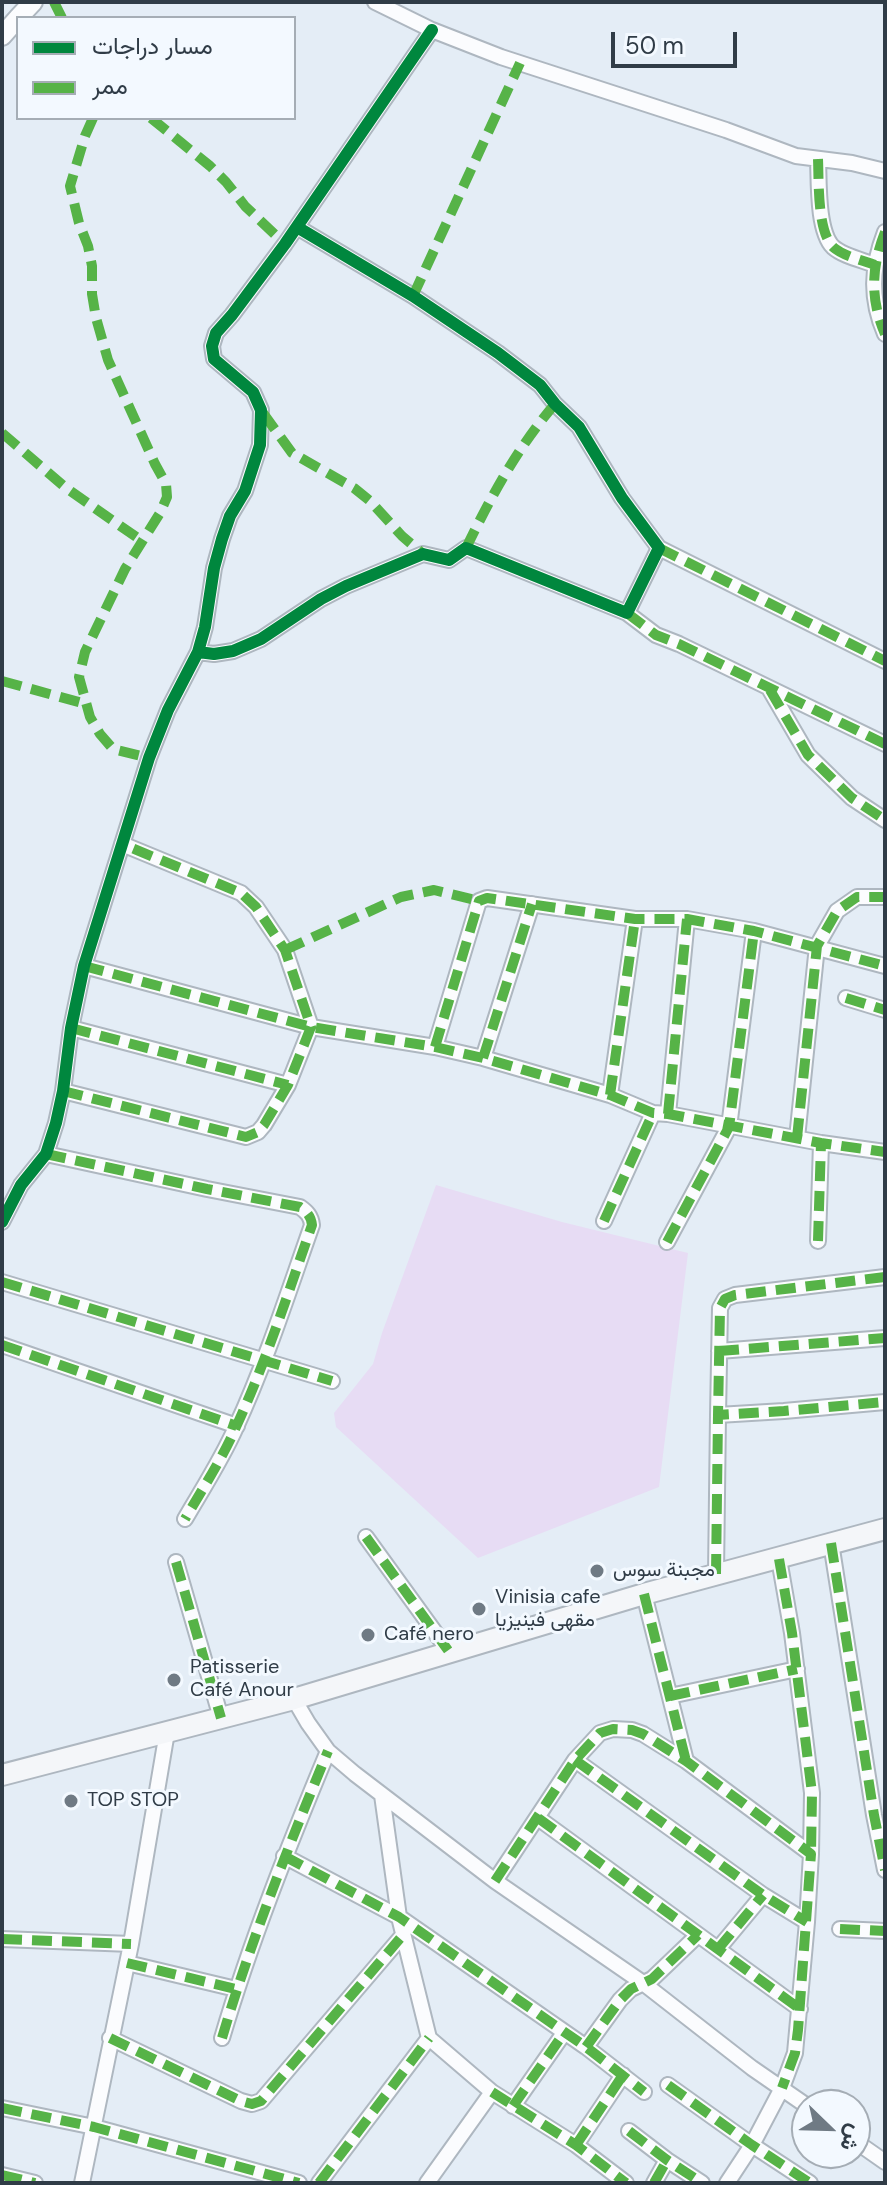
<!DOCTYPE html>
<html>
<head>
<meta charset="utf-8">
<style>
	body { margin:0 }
	#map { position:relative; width:887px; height:2185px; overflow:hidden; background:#e4edf6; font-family:"DM Sans",Vazirmatn,sans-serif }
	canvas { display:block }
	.frame { position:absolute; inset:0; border:4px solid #303c47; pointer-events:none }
	.legend { position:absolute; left:16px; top:16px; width:280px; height:104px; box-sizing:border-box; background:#f3f9ff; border:2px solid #a5adb5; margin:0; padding:10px 14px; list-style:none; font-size:24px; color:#303c47 }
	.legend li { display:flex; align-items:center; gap:16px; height:40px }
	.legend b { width:40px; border:2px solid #a5adb5 }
	.north { position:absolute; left:791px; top:2089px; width:80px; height:80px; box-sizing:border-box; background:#f3f9ff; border:2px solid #a5adb5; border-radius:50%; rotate:113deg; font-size:22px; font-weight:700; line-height:32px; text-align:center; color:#303c47 }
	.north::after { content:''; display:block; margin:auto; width:28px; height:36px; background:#6f7a84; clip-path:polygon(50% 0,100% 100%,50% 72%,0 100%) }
	.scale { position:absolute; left:611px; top:32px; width:126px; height:36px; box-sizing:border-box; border:4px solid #303c47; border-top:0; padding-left:10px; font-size:24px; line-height:28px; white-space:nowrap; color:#303c47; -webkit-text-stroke:6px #f3f9ff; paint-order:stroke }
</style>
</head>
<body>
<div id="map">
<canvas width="887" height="2185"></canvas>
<div class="frame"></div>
<ul class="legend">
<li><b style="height:10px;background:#00873e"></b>مسار دراجات</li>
<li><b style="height:10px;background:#56b347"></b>ممر</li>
</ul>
<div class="north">ش</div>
<div class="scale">50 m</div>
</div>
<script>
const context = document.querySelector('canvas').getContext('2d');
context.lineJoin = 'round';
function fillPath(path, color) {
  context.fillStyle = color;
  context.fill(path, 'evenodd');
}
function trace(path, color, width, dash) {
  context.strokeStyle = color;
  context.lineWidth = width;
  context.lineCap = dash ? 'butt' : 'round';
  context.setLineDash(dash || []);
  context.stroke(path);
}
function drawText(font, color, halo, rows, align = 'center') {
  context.font = font + ' "DM Sans",Vazirmatn,sans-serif';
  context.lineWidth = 6;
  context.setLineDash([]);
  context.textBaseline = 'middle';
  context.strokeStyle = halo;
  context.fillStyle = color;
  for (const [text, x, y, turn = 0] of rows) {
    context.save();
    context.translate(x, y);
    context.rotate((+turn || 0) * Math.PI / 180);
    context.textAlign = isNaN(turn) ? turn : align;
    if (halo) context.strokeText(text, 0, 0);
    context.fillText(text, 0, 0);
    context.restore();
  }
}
const green = new Path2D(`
	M436 1185 562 1222 688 1253 659 1487 478 1558 336 1427 334 1413 373 1364 382 1333Z`);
const minor = new Path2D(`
	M375 2 432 30 501 57 726 130 796 156 852 163 885 171
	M818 159C819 181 817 231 833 247 843 256 862 260 875 265
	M885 232C871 268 870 299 885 334
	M659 548 885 661
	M627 613 656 635 679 644 885 744
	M198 652 214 654 233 651 261 639 321 599 346 586 423 554 449 560 466 548 627 613 659 548 622 498 579 427 555 404 540 385 498 353 413 296 297 227
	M770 690 808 755 852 798 885 820
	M84 966 311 1027 435 1047 483 1058 610 1095 653 1113 668 1114 821 1143 885 1152
	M846 998 885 1010
	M71 1028 288 1085
	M435 1047 479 901 487 898 635 919H687L754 931 885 966
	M483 1058 532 904
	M63 1091 246 1137 258 1132 264 1125 288 1085 311 1027 285 950 256 907 241 893 122 844
	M610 1095 635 919
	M668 1114 687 919
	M797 1138 817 946 837 911 857 897H885
	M46 1154 207 1189 300 1207C307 1212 311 1216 312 1225 288 1293 266 1362 236 1427 222 1459 203 1488 185 1519
	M604 1221 653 1113
	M2 1222 21 1185 46 1154 56 1123 63 1091 71 1028 84 966 149 758 168 710 198 652 205 627 214 568 222 539 230 516 245 491 260 445 261 410 253 392 214 359 212 346 216 333 232 315 285 244 432 30
	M818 1241 821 1143
	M667 1242 729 1127 754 931
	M885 1277 735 1295 725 1299 720 1308 718 1415 784 1411 885 1402
	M2 1282 332 1381
	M2 1345 237 1426
	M719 1351 885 1338
	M366 1537 450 1653
	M831 1543 874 1815 885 1870
	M779 1559 792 1633 812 1793 811 1854
	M176 1562 221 1718
	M716 1574 718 1415
	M644 1594 686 1761
	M670 1696 797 1669
	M294 1699 308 1723 328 1751 355 1774 495 1881 643 1983 752 2068 807 2106
	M575 1760 763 1895 807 1922
	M382 1795 399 1917 429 2038 492 2092 427 2183
	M538 1818 800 2009
	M284 1856 399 1917 586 2047 644 2092
	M495 1881 575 1760 600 1733 613 1729 632 1730 643 1734 686 1761 811 1854 807 1922 795 2053 782 2088 752 2145 727 2183
	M840 1929 885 1931
	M2 1939 131 1944
	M718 1949 763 1895
	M127 1963 236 1989
	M110 2038 241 2101 252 2104 261 2101 403 1935
	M222 2038C251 1940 289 1845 328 1751
	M586 2047 620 2000 631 1989 652 1979 698 1935
	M668 2085 752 2145 810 2183
	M492 2092 576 2145 626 2183
	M513 2106 564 2033
	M2 2108 94 2127 299 2183
	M629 2131 667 2160 702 2183
	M855 2141 885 2162
	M576 2145 623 2075
	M2 2175 35 2183
	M82 2183 131 1944 167 1732
	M319 2183 429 2038
	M654 2183 667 2160`);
const tertiary = new Path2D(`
	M18 18 33 2
	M2 36 18 18`);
const secondary = new Path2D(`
	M2 1775 294 1699 644 1594 885 1529`);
const quiet = new Path2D(`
	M54 2 62 18
	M93 118 85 136 70 186 79 223 88 246 92 266V294L96 318 108 360 155 464 166 484 167 497 160 513 125 569 85 652 79 677 90 717 100 734 113 749 149 758
	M151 118 210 166 226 182 245 206 285 244
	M818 159C819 181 817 231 833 247 843 256 862 260 875 265
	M885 232C871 268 870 299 885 334
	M413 296 520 63
	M263 413 292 453 354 488 370 501 402 536 423 554
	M2 433 66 488 142 541
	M466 548C491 497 517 448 555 404
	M659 548 885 661
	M627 613 656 635 679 644 885 744
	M2 681 86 704
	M770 690 808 755 852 798 885 820
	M285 950 401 897 434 890 479 901
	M84 966 311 1027 435 1047 483 1058 610 1095 653 1113 668 1114 821 1143 885 1152
	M846 998 885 1010
	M71 1028 288 1085
	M435 1047 479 901 487 898 635 919H687L754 931 885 966
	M483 1058 532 904
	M63 1091 246 1137 258 1132 264 1125 288 1085 311 1027 285 950 256 907 241 893 122 844
	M610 1095 635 919
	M668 1114 687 919
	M797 1138 817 946 837 911 857 897H885
	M46 1154 207 1189 300 1207C307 1212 311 1216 312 1225 288 1293 266 1362 236 1427 222 1459 203 1488 185 1519
	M604 1221 653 1113
	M818 1241 821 1143
	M667 1242 729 1127 754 931
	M885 1277 735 1295 725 1299 720 1308 718 1415 784 1411 885 1402
	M2 1282 332 1381
	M2 1345 237 1426
	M719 1351 885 1338
	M366 1537 450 1653
	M831 1543 874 1815 885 1870
	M779 1559 792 1633 812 1793 811 1854
	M176 1562 221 1718
	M716 1574 718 1415
	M644 1594 686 1761
	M670 1696 797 1669
	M575 1760 763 1895 807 1922
	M538 1818 800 2009
	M284 1856 399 1917 586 2047 644 2092
	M495 1881 575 1760 600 1733 613 1729 632 1730 643 1734 686 1761 811 1854 798 2030 795 2053 782 2088
	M840 1929 885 1931
	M2 1939 131 1944
	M718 1949 763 1895
	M127 1963 236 1989
	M110 2038 241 2101 252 2104 261 2101 403 1935
	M222 2038C251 1940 289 1845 328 1751
	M586 2047 620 2000 631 1989 652 1979 698 1935
	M668 2085 752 2145 810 2183
	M492 2092 576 2145 626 2183
	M513 2106 564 2033
	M2 2108 94 2127 299 2183
	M629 2131 667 2160 702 2183
	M576 2145 623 2075
	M2 2175 35 2183
	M319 2183 429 2038
	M654 2183 667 2160`);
const cycleway = new Path2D(`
	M198 652 214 654 233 651 261 639 321 599 346 586 423 554 449 560 466 548 627 613 659 548 622 498 579 427 555 404 540 385 498 353 413 296 297 227
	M2 1222 21 1185 46 1154 56 1123 63 1091 71 1028 84 966 149 758 168 710 198 652 205 627 214 568 222 539 230 516 245 491 260 445 261 410 253 392 214 359 212 346 216 333 232 315 285 244 432 30`);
const markers = [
	[597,1571,8,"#6f7a84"],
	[479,1609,8,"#6f7a84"],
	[368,1635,8,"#6f7a84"],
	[174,1680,8,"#6f7a84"],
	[71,1801,8,"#6f7a84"]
];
const poiNames = [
	["مجبنة سوس",613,1571],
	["Vinisia cafe",495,1598],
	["مقهى فينيزيا",495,1621],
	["Café nero",384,1635],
	["Patisserie",190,1668],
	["Café Anour",190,1691],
	["TOP STOP",87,1801]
];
fillPath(green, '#e7dcf4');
trace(minor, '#aeb7c0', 18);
trace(tertiary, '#aeb7c0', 22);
trace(secondary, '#aeb7c0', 24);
trace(minor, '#fbfcfe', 14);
trace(tertiary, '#fbfcfe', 18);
trace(secondary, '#f4f6f9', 20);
trace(quiet, '#56b347', 10, [20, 10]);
trace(cycleway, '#00873e', 12);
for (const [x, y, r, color] of markers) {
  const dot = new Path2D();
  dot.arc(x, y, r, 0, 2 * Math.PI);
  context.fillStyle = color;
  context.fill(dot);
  trace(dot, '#f3f9ff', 3);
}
drawText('20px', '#303c47', '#f3f9ff', poiNames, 'left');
</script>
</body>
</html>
